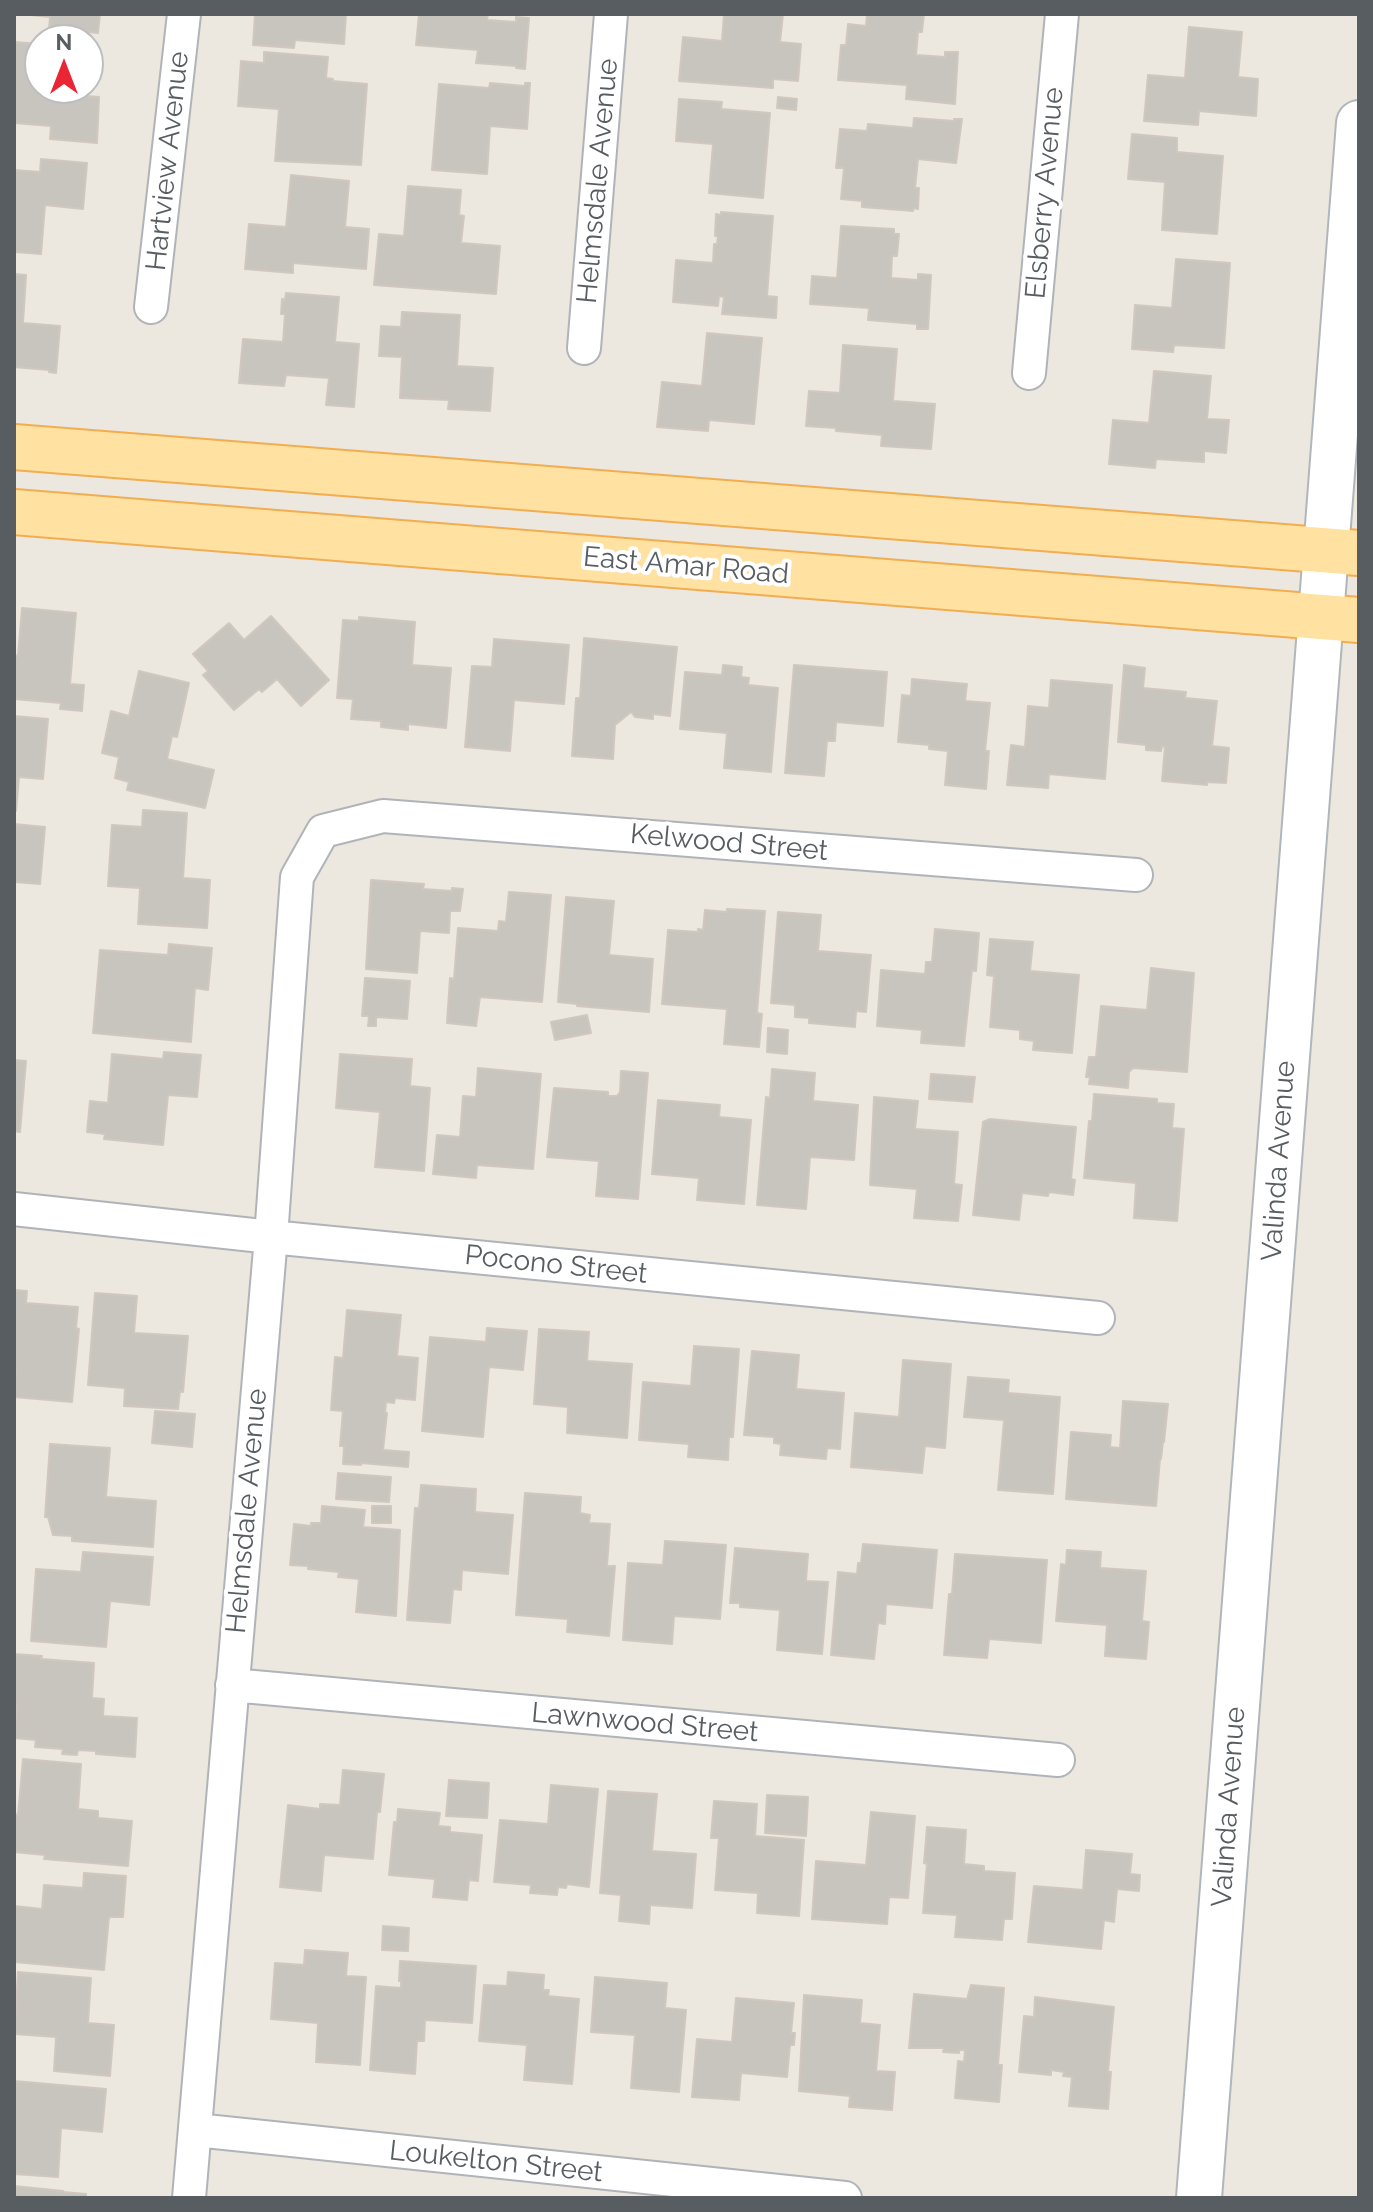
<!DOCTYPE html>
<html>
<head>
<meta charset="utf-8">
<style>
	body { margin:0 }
	#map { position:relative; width:1373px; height:2212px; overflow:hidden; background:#ece7df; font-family:Raleway,sans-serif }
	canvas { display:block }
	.frame { position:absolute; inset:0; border:16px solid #585d61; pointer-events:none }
	.north { position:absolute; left:24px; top:24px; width:80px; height:80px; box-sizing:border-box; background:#fff; border:2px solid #bcbec0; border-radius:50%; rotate:0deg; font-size:22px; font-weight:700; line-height:32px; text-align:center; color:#585d61 }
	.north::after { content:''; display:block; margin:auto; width:28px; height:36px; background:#eb2634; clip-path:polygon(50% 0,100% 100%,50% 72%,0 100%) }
</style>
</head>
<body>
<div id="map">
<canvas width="1373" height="2212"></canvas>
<div class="frame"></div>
<div class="north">N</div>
</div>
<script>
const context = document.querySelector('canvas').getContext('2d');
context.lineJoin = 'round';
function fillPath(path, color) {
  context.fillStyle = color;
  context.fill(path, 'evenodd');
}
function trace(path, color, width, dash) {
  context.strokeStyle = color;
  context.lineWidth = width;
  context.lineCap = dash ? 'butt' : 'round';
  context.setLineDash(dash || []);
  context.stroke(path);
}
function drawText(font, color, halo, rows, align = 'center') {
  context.font = font + ' Raleway,sans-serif';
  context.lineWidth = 8;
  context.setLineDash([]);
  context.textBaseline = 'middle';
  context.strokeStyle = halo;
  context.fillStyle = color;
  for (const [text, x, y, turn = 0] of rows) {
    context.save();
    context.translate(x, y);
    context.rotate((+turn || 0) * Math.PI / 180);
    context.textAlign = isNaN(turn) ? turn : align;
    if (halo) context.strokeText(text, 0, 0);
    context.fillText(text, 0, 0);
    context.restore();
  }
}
const building = new Path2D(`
	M21 14H100L98 33 49 29 50 17Z
	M255 14H346L344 44 295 40 294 48 253 45Z
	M419 14H488L487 20 516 22V17L529 18 525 69 516 68V66L476 63 478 50 416 45Z
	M724 14H783L780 42 801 44 798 81 773 79V88L679 81 683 37 722 41Z
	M867 14H924L922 32H918L916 55 945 57V52H958L955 104 906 99 907 85 838 80 841 45H846L848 24 866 26Z
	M1189 27 1242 32 1238 77 1258 79 1256 116 1199 111 1198 125 1144 121 1148 75 1185 78Z
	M14 42 40 44V88H61V94L99 97 97 143 50 139 51 126 14 123Z
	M264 52 328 57 326 78 333 79 332 81 367 84 361 165 275 161 279 109 238 106 241 61 264 63Z
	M490 83 525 86V83H530L527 129 490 126 487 174 432 170 439 84 489 88Z
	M778 97 797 99 796 110 777 108Z
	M679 99 722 102 721 109 770 113 763 198 709 193 713 144 676 141Z
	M914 118 954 121V119H962L956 163 918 159 915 188H919L918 209 914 208 913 211 862 207V201L841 199 844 168H836L840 129 867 131 868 124 913 128Z
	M1132 134 1177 138V152L1223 156 1217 234 1162 230 1165 182 1128 179Z
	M41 159 87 163 83 209 45 205 41 254 14 252V170L40 172Z
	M291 175 349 181 345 227 369 229 366 269 293 263V273L245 269 249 224 286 227Z
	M408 186 461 190 459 215 464 216 461 243 500 246 496 294 374 285 379 234 404 236Z
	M721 212 773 216 767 296 777 297 776 318 722 314 724 297 719 296 718 306 673 302 676 260 713 263 714 244H717L718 236H715L716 214 721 215Z
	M841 226 894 229V234H899L897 256H892L891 278 918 280V274L931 275 928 329H917V324L868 320 869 308 810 304 812 276 837 278Z
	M1176 259 1230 263 1224 348 1174 345 1173 352 1132 349 1135 305 1172 308Z
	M14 274 26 275 23 323 60 326 56 373 49 372V370L14 367Z
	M286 293 339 297 335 342 359 344 354 407 326 405 329 378 286 375 284 386 239 383 243 339 283 342 285 314H281L282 299 285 300Z
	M402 312 460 315 457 366 493 368 490 411 448 409 449 400 400 398 402 357 379 356 381 326 401 327Z
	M707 333 762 338 754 424 709 420 708 431 657 427 662 382 702 386Z
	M843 345 897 349 893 401 935 404 931 449 881 446 882 435 836 431V428L806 426 809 391 840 393Z
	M1154 371 1211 376 1207 419 1229 420 1226 453 1204 451V462L1156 459 1155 468 1109 464 1113 420 1149 423Z
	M22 608 76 613 70 684 84 685 82 711 60 709 61 703 14 699V655L18 656Z
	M271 616 329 680 301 706 277 679 262 692 259 689 234 710 203 675 208 671 193 654 229 623 244 640Z
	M359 617 415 622 412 665 451 668 446 728 408 724V730L381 727V721L351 719 353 699 337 698 343 620 359 621Z
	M584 638 677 647 670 716 653 714V719L635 717 631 712 615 725 613 759 572 756 576 698H580Z
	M494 639 569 645 564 704 514 700 510 751 465 747 472 666 492 667Z
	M723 665 742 667 741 677 749 678 748 685 778 688 771 772 724 768 727 733 680 729 685 672 722 675Z
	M794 665 887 672 883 726 836 722 835 741H827L824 776 785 773Z
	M1124 665 1145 668 1143 688 1186 692 1185 698 1217 701 1212 746 1229 748 1226 783 1207 782V785L1162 781 1165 747 1162 746 1161 751 1146 750V745L1118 742Z
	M139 671 189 683 177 737 172 736 167 759 214 770 205 808 127 790 129 782 115 778 119 757 102 753 111 711 129 716Z
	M912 679 967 684 965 701 990 703 985 751H989L986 789 945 785 948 751 929 749V745L898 742 902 695 911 696Z
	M1051 680 1112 685 1105 779 1049 774 1048 788 1007 785 1011 745 1025 747 1028 706 1049 708Z
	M14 716 48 719 43 779 19 777 16 811H14Z
	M143 810 187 813 183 878 210 880 207 928 138 924 140 888 108 886 112 825 142 827Z
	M14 824 45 827 40 884 14 882Z
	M371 880 424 884 423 889 452 891V888L463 889 460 911H450L449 933 420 931 417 973 366 969Z
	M509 892 551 895 542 1002 480 997 476 1026 447 1023 450 978 454 979 458 928 498 931 499 921 506 922Z
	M566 897 614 901 609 955 653 959 649 1012 577 1006V1004L558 1002Z
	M727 909 765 911 757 1013 762 1014 759 1047 724 1044 727 1009 662 1004 668 930 698 932V929L703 930 705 910 727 912Z
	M778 912 821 915 818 951 871 955 866 1012 856 1011 855 1027 809 1023V1018L795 1017V1005L771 1003Z
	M935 929 979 933 976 971 972 970 964 1046 921 1043 922 1030 877 1026 881 970 925 974 926 962H932Z
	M990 939 1033 942 1030 971 1079 975 1072 1053 1033 1050 1034 1041 1020 1039V1030L990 1027 994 976 987 975Z
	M169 944 212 948 208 990 195 988 191 1042 93 1033 100 950 168 955Z
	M1151 968 1194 973 1187 1072 1133 1068 1129 1072 1128 1088 1089 1084 1090 1077H1086L1089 1057H1096L1101 1006 1147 1010Z
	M365 978 410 981 407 1019 376 1017V1026H368L369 1016H362Z
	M587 1015 591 1033 555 1040 551 1022Z
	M768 1028 788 1030 787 1054 767 1052Z
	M164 1052 201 1055 197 1097 168 1095 163 1145 104 1139 105 1134 87 1132 90 1101 108 1103 112 1054 163 1059Z
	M340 1054 412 1059 410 1086 430 1088 424 1171 375 1167 380 1112 336 1108Z
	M14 1060 26 1061 20 1132 14 1131Z
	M478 1068 541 1074 533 1169 477 1165 476 1178 433 1174 437 1135 460 1137 463 1096 476 1097Z
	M772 1069 815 1073 813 1101 858 1105 854 1160 810 1157 806 1209 757 1205 766 1097 770 1098Z
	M621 1071 648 1073 638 1199 596 1196 599 1161 547 1157 554 1088 608 1092V1096H617L620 1092Z
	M931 1074 975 1077 972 1102 929 1099Z
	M1094 1094 1157 1099V1103L1174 1104 1172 1128 1184 1129 1177 1221 1134 1218 1136 1183 1084 1178 1089 1121H1092Z
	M874 1097 918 1101 915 1129 958 1132 954 1184 962 1185 958 1221 914 1218 917 1189 870 1185Z
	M658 1100 720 1105 719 1117 751 1120 744 1204 697 1200 699 1178 652 1174Z
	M990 1119 1076 1127 1071 1179 1075 1180 1073 1195 1049 1192 1048 1196 1022 1193 1019 1220 973 1215 983 1122Z
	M14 1290 27 1291 26 1303 78 1307 76 1328 79 1329 72 1402 14 1397 16 1371H14Z
	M95 1293 137 1296 134 1333 188 1336 183 1392 180 1391 178 1409 124 1406 125 1388 88 1385Z
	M347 1310 401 1315 397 1356 418 1358 415 1400 395 1398 394 1403 386 1402 385 1413H387L383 1450 409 1452 408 1467 361 1463V1465L343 1464 344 1446H340L343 1411 331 1410 335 1357 343 1358Z
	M487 1328 527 1331 523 1370 489 1367 483 1437 422 1431 430 1337 486 1342Z
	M539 1329 589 1332 587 1361 632 1364 627 1438 567 1433 568 1407 534 1404Z
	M694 1346 739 1349 733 1437H729L728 1460 688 1457 689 1444 639 1440 643 1382 691 1386Z
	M752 1351 799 1355 796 1389 844 1393 840 1449 827 1448 826 1459 780 1455 781 1444 774 1443V1437L744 1435Z
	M903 1360 951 1364 945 1448 925 1446 922 1473 851 1467 855 1413 899 1417Z
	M968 1377 1009 1380 1008 1393 1060 1397 1053 1494 998 1490 1004 1420 964 1417Z
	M1123 1401 1168 1404 1164 1442H1163L1161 1459H1160L1156 1506 1066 1499 1071 1432 1111 1435 1110 1447 1120 1448Z
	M155 1411 195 1414 192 1447 152 1443Z
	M50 1444 110 1448 106 1497 156 1501 153 1547 72 1541V1536L53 1535 48 1517H45Z
	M338 1473 391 1477 389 1502 336 1499Z
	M421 1485 476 1489 475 1512 513 1515 508 1574 462 1570 461 1590 453 1589 450 1623 407 1620 415 1508H419Z
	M525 1493 581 1497 580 1513 590 1515 589 1523 610 1524 607 1566H615L609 1636 567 1632 568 1619 516 1615Z
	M322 1506 365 1510 363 1527 400 1530 396 1616 356 1612 359 1579 338 1577 339 1572 308 1569V1566L290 1565 294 1524 311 1526V1523H321Z
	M372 1506H391V1523H372Z
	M665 1541 726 1545 720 1619 674 1616 672 1644 623 1640 628 1563 663 1565Z
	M863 1544 937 1550 932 1608 886 1604 885 1624 878 1623 874 1659 831 1655 838 1572 857 1574 858 1563H861Z
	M735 1548 808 1554 806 1581 828 1582 822 1654 777 1650 780 1610 740 1607V1603H730Z
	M1067 1550 1101 1552 1100 1568 1146 1571 1142 1621 1149 1622 1146 1659 1105 1656 1107 1625 1056 1621 1061 1564 1066 1565Z
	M83 1552 153 1557 149 1605 110 1601 106 1647 31 1641 36 1569 81 1572Z
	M955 1554 1047 1560 1041 1643 989 1639 987 1658 944 1655 949 1594H952Z
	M14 1654 42 1656 41 1659 94 1663 92 1698 104 1699 103 1716 137 1718 135 1757 96 1754V1751L78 1750 77 1755 62 1754 63 1749 35 1747 36 1740 14 1738 17 1705 14 1704Z
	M23 1759 81 1764 78 1809 98 1811V1818L132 1821 128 1866 44 1859 45 1855 14 1852V1814L18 1815Z
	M343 1770 384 1774 380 1812H377L373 1859 324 1855 321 1891 280 1887 288 1805 320 1809V1804L340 1805Z
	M449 1780 489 1783 487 1818 446 1816Z
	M551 1785 598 1789 589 1887 567 1884 566 1888 558 1887 557 1895 530 1893 531 1885 494 1882 500 1820 548 1824Z
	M608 1791 657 1794 652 1851 696 1854 692 1908 650 1905 649 1924 619 1921 621 1895 600 1893Z
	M767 1795 808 1797 806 1836 765 1833Z
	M714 1801 757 1804 755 1836 804 1840 799 1916 757 1913 758 1893 715 1890 719 1838H711Z
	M398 1809 440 1813 438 1826 450 1827V1832L482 1835 478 1881 469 1880 467 1900 433 1897 435 1879 389 1875 394 1822H397Z
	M871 1812 915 1816 908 1898 889 1897 887 1924 812 1919 816 1861 866 1865Z
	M927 1827 966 1830 964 1864 984 1866V1871L1015 1873 1012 1919H1004L1002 1940 955 1937 957 1915 923 1913 927 1864 924 1863Z
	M1086 1850 1132 1854 1130 1874 1140 1875 1139 1891 1117 1889 1114 1922 1104 1920 1101 1949 1028 1942 1034 1886 1083 1890Z
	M84 1873 126 1876 123 1917H109L104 1970 14 1962V1906L42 1909 44 1885 83 1888Z
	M383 1926 409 1928 408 1951 382 1950Z
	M305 1950 348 1953 346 1976 366 1977 360 2065 316 2062 318 2023 271 2019 275 1963 304 1965Z
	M400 1961 476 1966 472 2023 425 2020 424 2041H417L415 2074 370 2070 376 1986 401 1988V1981H399Z
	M18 1972 91 1978 88 2023 114 2025 110 2076 54 2071 56 2037 14 2034Z
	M508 1972 544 1975 543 1990H549L548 1996 579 1999 572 2084 524 2080 527 2045 479 2041 484 1985 507 1986Z
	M595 1977 667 1983 665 2008 686 2010 679 2092 631 2088 635 2035 591 2032Z
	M971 1985 1004 1988 998 2065H1002L999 2102 955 2098 958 2061 964 2062 965 2050H959V2053L943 2052 944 2048H909L914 1994 967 1999Z
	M804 1995 862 2000 860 2023 880 2025 876 2071 895 2072 892 2110 849 2107 850 2096 799 2091Z
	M1035 1997 1114 2007 1108 2072H1111L1108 2109 1069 2106 1072 2077 1063 2076 1064 2072 1051 2070V2075L1019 2072 1024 2016 1034 2017Z
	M736 1998 794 2003 791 2033H795L794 2045H790L787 2077 741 2073 739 2100 692 2097 697 2039 732 2042Z
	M14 2081 106 2089 102 2132 61 2128 58 2177 14 2174Z
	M14 2186 63 2191V2192L86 2194V2198H14Z`);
const street = new Path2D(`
	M151 307 184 14
	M584 348 611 14
	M1029 373 1062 14
	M14 1209 271 1237 1098 1318
	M232 1685 1058 1760
	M196 2130 845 2198
	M189 2198 271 1237 297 877 323 831 383 816 1136 875`);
const secondary = new Path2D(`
	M1199 2198 1359 123`);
const primary = new Path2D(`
	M14 447 1359 553
	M14 512 1359 620`);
const streetNames = [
	["Hartview Avenue",168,161,-84],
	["Helmsdale Avenue",598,181,-85],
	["Elsberry Avenue",1045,193,-85],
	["East Amar Road",686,566,5],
	["Kelwood Street",729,843,5],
	["Valinda Avenue",1279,1161,-86],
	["Pocono Street",556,1265,6],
	["Helmsdale Avenue",247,1511,-85],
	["Lawnwood Street",645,1723,5],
	["Valinda Avenue",1229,1807,-86],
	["Loukelton Street",496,2162,6]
];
fillPath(building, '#c8c4be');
trace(building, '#d0c8be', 2);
trace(street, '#b0b4b8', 36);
trace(secondary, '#b1b6bb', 48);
trace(primary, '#f3ad51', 48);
trace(street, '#fff', 32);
trace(secondary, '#fff', 44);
trace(primary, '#ffe2a1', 44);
drawText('28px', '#585d61', '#fff', streetNames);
</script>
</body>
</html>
